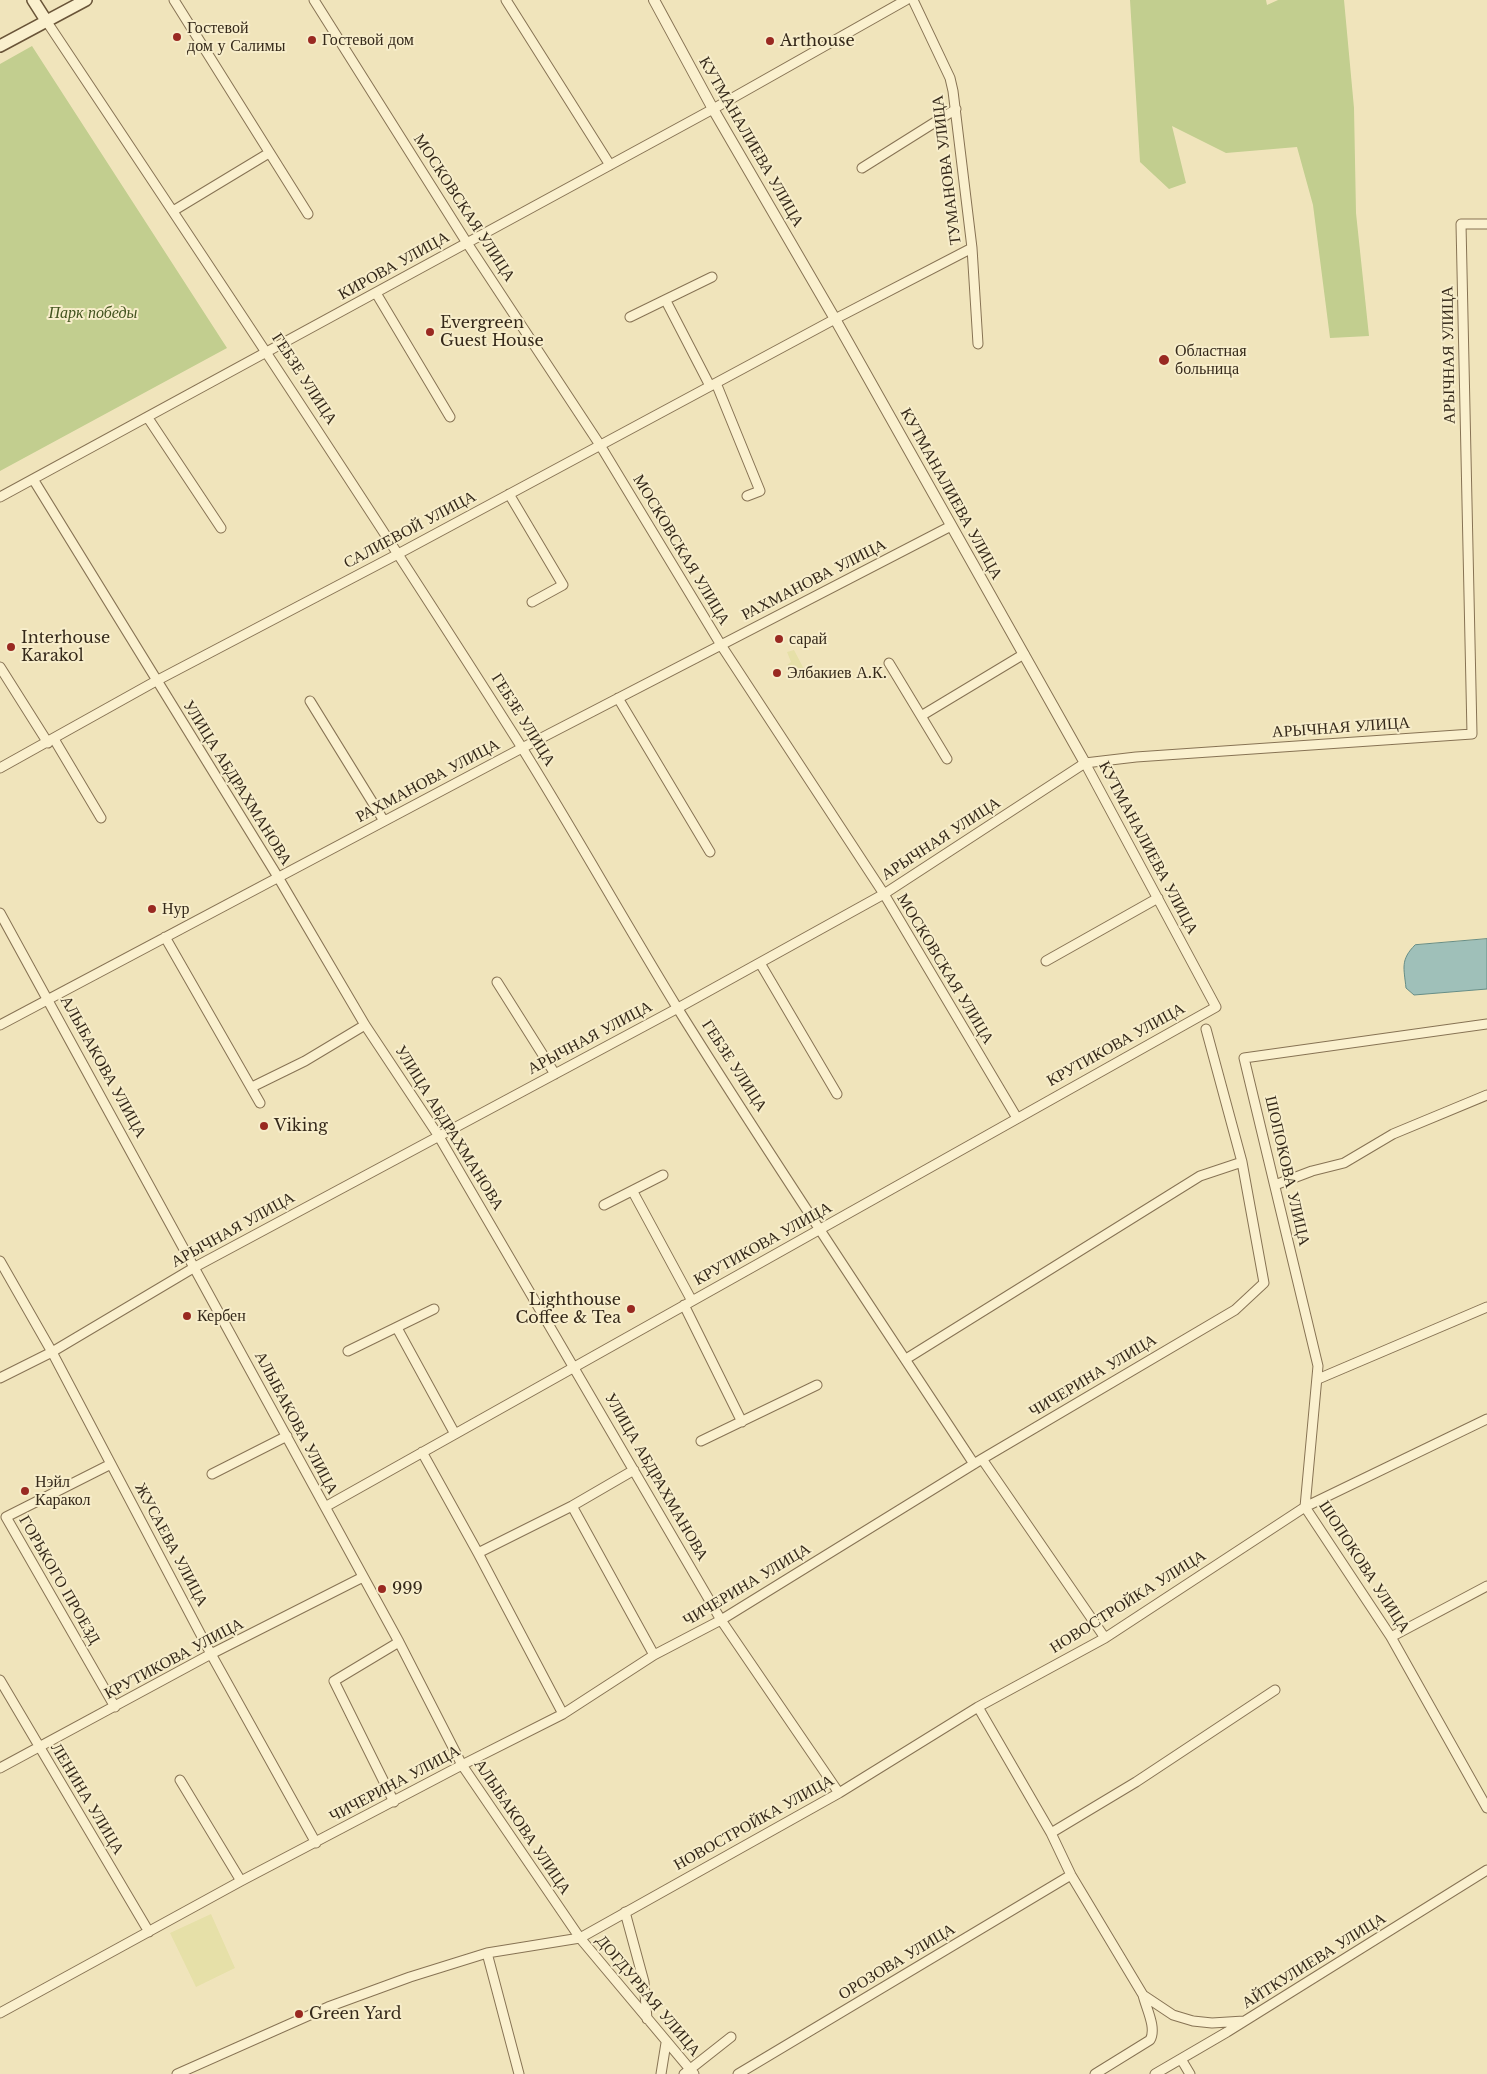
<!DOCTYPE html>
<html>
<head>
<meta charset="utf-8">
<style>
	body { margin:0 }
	canvas { display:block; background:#f0e4bb }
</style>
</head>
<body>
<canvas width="1487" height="2074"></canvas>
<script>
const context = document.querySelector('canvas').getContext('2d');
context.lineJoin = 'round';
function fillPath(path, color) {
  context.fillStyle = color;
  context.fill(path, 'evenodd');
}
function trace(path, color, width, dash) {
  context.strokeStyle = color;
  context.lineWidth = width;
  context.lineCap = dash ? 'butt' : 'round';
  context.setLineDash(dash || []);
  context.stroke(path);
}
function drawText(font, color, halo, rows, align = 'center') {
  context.font = font + ' "Libre Baskerville",serif';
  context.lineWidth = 4;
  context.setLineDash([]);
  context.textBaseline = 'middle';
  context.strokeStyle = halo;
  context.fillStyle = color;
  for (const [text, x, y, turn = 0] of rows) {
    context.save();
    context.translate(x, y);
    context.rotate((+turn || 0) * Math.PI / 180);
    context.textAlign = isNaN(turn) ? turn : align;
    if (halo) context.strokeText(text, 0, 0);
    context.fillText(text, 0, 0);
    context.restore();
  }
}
const farmland = new Path2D(`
	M794 650 804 669 792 675 787 665 791 662 787 652Z
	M211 1914 235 1968 196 1987 170 1933Z`);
const green = new Path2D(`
	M1130 0H1266L1267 5 1278 0H1344L1354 108 1356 213 1369 336 1330 338 1313 205 1297 147 1226 153 1172 126 1186 183 1169 189 1140 162Z
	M32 46 227 348 0 471V64Z`);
const water = new Path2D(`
	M1487 939V989L1414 995 1406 988C1404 968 1400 960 1415 945Z`);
const minor = new Path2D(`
	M174 0 308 214
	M314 0 467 243 600 445 721 645 884 894 1017 1118
	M506 0 610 165
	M913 0 950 78 953 91 972 248 978 344
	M47 22C206 261 365 500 519 743 574 831 624 921 678 1009 774 1163 875 1313 974 1464
	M862 168 956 109
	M173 211 269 153
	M376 293 450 417
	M666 301 710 386
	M630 317 712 277
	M716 383 760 491 747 496
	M148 418 221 528
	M33 479 278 877 365 1025 438 1135 721 1620 839 1793
	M509 494 563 585 532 602
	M0 497 713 109 906 0
	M889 663 947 759
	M0 667 48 743
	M618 698 710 852
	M310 701 384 821
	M921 716 1024 654
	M54 739 101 818
	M0 768 156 681 398 554 835 319 972 248
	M0 913 399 1642 462 1765 580 1938 694 2074
	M165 937 260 1103
	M1046 961 1158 898
	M760 963 837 1094
	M497 982 555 1074
	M1487 1024 1244 1058 1318 1366 1305 1507 1391 1637 1487 1808
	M0 1025 522 748 951 526
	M252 1087 305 1061 365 1025
	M1275 1185 1312 1171 1344 1163 1393 1134 1487 1095
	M633 1192 692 1301
	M604 1205 663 1175
	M0 1261 52 1352 211 1654 316 1843
	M684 1305 742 1422
	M397 1328 455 1434
	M348 1351 434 1309
	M906 1359 1200 1176 1242 1162
	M0 1378 52 1352 195 1267 678 1008 884 894 1085 763 1136 757 1472 734 1461 224H1487
	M1318 1379 1487 1307
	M701 1441 817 1385
	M422 1452 478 1553 563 1714
	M982 1459 1105 1638
	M111 1464 6 1517 115 1707
	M212 1474 287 1436
	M572 1506 654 1655
	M325 1507 1216 1007 1085 763
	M478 1553 572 1506 634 1470
	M1391 1637 1487 1586
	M0 1680 149 1932
	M978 1707 1051 1833 1071 1875 1143 1995 1173 2015 1193 2021 1212 2023 1244 2021
	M0 1768 211 1654 363 1577
	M180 1780 241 1881
	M394 1802 334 1681 399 1642
	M1051 1833 1136 1782 1275 1690
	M625 1912 644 1982 647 2019
	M487 1953 519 2074
	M0 2013 241 1881 462 1765 563 1714 654 1655 721 1620 982 1459 1235 1310 1264 1283 1242 1162 1206 1029
	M1181 2059 1190 2074
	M177 2074 328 2007 410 1977 487 1953 580 1938 839 1793 978 1707 1105 1638 1305 1507 1487 1419
	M661 2074 666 2043
	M684 2074 731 2037
	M738 2074 1071 1875
	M1095 2074 1150 2040C1157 2028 1146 2008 1143 1995
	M1155 2074 1227 2032 1487 1870`);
const tertiary = new Path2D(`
	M654 0 713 109 835 319 1085 763`);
const secondary = new Path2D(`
	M33 0 47 22
	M0 46 86 0`);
const markers = [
	[177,37,5,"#992921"],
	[312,40,5,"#992921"],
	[770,41,5,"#992921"],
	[430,332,5,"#992921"],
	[1164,360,6,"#992921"],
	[779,639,5,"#992921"],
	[11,647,5,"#992921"],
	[777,673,5,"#992921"],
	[152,909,5,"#992921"],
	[264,1126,5,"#992921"],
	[631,1309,5,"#992921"],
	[187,1316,5,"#992921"],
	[25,1491,5,"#992921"],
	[382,1589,5,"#992921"],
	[299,2014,5,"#992921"]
];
const poiNames = [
	["Гостевой",187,28],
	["дом у Салимы",187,46],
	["Гостевой дом",322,40],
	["Arthouse",780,41],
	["Evergreen",440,323],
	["Guest House",440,341],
	["Областная",1175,351],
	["больница",1175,369],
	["Interhouse",21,638],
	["Karakol",21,656],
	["сарай",789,639],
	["Элбакиев А.К.",787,673],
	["Нур",162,909],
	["Viking",274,1126],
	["Lighthouse",621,1300,"right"],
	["Coffee & Tea",621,1318,"right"],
	["Кербен",197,1316],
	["Нэйл",35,1482],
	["Каракол",35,1500],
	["999",392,1589],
	["Green Yard",309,2014]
];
const streetNames = [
	["КУТМАНАЛИЕВА УЛИЦА",751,142,60],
	["ТУМАНОВА УЛИЦА",947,170,-97],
	["МОСКОВСКАЯ УЛИЦА",464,208,57],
	["КИРОВА УЛИЦА",394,266,-29],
	["АРЫЧНАЯ УЛИЦА",1449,355,-91],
	["ГЕБЗЕ УЛИЦА",304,379,57],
	["КУТМАНАЛИЕВА УЛИЦА",951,494,61],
	["САЛИЕВОЙ УЛИЦА",410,530,-28],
	["МОСКОВСКАЯ УЛИЦА",681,550,59],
	["РАХМАНОВА УЛИЦА",814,580,-27],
	["ГЕБЗЕ УЛИЦА",523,720,58],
	["АРЫЧНАЯ УЛИЦА",1341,728,-4],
	["РАХМАНОВА УЛИЦА",428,781,-28],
	["УЛИЦА АБДРАХМАНОВА",237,783,58],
	["АРЫЧНАЯ УЛИЦА",941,839,-33],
	["КУТМАНАЛИЕВА УЛИЦА",1148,848,62],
	["МОСКОВСКАЯ УЛИЦА",945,969,59],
	["АРЫЧНАЯ УЛИЦА",590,1038,-28],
	["КРУТИКОВА УЛИЦА",1116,1045,-29],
	["ГЕБЗЕ УЛИЦА",734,1066,57],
	["АЛЫБАКОВА УЛИЦА",103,1067,61],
	["УЛИЦА АБДРАХМАНОВА",449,1128,58],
	["ШОПОКОВА УЛИЦА",1287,1171,77],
	["АРЫЧНАЯ УЛИЦА",233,1230,-29],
	["КРУТИКОВА УЛИЦА",763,1244,-29],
	["ЧИЧЕРИНА УЛИЦА",1093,1376,-31],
	["АЛЫБАКОВА УЛИЦА",296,1423,62],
	["УЛИЦА АБДРАХМАНОВА",656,1477,60],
	["ЖУСАЕВА УЛИЦА",171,1545,62],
	["ШОПОКОВА УЛИЦА",1364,1567,57],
	["ГОРЬКОГО ПРОЕЗД",59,1580,60],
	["ЧИЧЕРИНА УЛИЦА",747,1585,-31],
	["НОВОСТРОЙКА УЛИЦА",1128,1602,-32],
	["КРУТИКОВА УЛИЦА",174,1659,-28],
	["ЧИЧЕРИНА УЛИЦА",395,1784,-28],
	["ЛЕНИНА УЛИЦА",87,1799,59],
	["НОВОСТРОЙКА УЛИЦА",754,1823,-29],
	["АЛЫБАКОВА УЛИЦА",522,1827,56],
	["АЙТКУЛИЕВА УЛИЦА",1314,1961,-32],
	["ОРОЗОВА УЛИЦА",897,1962,-31],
	["ДОГДУРБАЯ УЛИЦА",648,1996,50]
];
const parkNames = [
	["Парк победы",93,313]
];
fillPath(farmland, '#e6e0a8');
fillPath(green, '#c2ce8f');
fillPath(water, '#9fc0b9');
trace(water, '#678e87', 1);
trace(minor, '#877354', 11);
trace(tertiary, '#877354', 12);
trace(secondary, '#695438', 14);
trace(minor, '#faf0ce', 9);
trace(tertiary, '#faf0ce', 10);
trace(secondary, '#faf0ce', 11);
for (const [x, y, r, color] of markers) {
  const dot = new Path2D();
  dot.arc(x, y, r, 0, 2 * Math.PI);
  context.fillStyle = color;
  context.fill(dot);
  trace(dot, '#f7edca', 2);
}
drawText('16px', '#35291a', '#f7edca', poiNames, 'left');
drawText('16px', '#35291a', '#f7edca', streetNames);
drawText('italic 16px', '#42531f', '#f7edca', parkNames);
</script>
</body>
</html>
